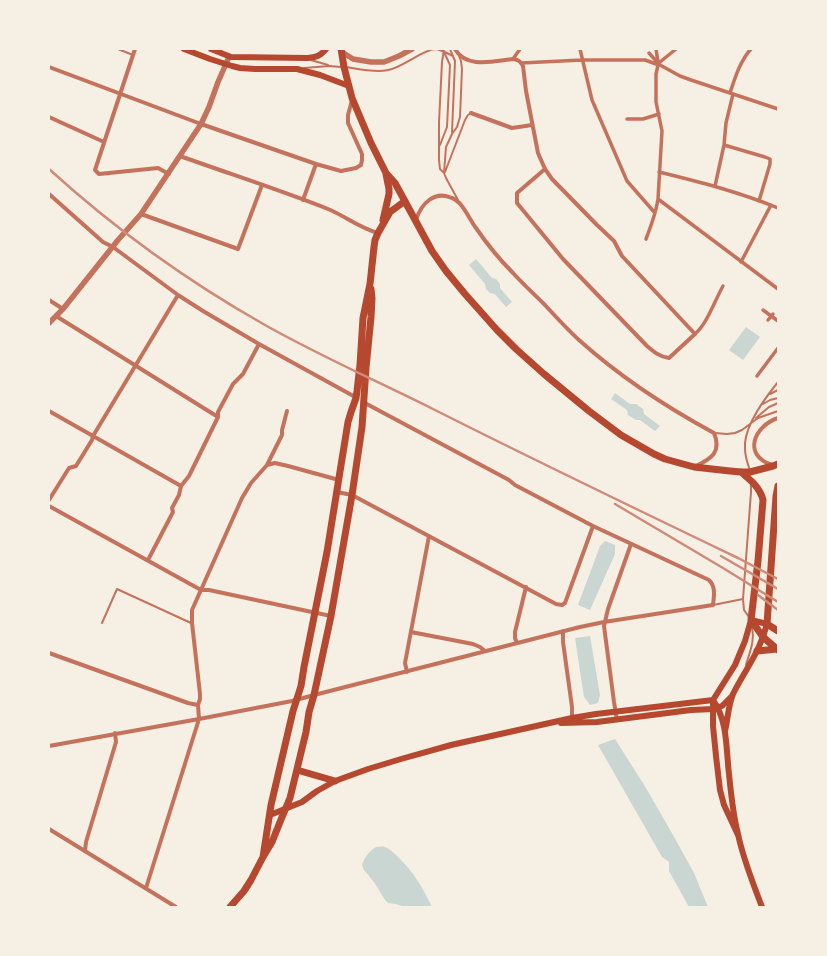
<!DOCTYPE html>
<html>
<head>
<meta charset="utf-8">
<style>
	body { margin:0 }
	#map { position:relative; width:827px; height:956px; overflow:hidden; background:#f6efe4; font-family:Manrope,sans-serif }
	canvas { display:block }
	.frame { position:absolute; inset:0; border:50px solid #f6efe4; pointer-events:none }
</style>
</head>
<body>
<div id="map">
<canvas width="827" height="956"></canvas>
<div class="frame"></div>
</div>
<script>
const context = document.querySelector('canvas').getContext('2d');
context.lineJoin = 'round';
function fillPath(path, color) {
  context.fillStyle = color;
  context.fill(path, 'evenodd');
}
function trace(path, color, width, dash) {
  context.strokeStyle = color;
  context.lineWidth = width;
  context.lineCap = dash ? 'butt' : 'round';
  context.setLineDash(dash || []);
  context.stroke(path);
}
const water = new Path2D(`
	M476 259 492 278 496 279 500 284V288L512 302 506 307 495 294 490 293 486 289 485 284 469 265Z
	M746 327 760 337 743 360 729 350Z
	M615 393 630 404H636L643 409 644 414 660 426 655 431 640 420H636L628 415 627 410 611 399Z
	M605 541 615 545V554L590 610 578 605 600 546Z
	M590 636 600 695 598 703 590 705 584 697 575 638Z
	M615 739 646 788 673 835 694 873 708 907H689L669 871V862L662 857 598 745Z
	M376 847C379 847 382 846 385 847 390 849 394 853 398 857 413 871 423 888 432 907H405L396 904 388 903 385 900 374 882 364 870 362 865C365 857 368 852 376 847Z`);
const service = new Path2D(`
	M118 49 133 55
	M444 49 442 62 439 122V160L440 169 444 173 446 178 458 200
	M450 49 455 61 452 132
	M311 60 328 65
	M346 67C359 69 375 73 388 70 404 67 423 49 436 49 442 50 448 54 453 56
	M304 68 329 66 341 67
	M440 145 447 127 450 65 444 52
	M445 172 465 120 468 115 471 113
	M444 173 446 147 452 134 457 127 460 117 462 69 461 61 459 56
	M770 394 778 390
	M763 404 770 400 778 398
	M756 418 769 407 778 403
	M715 433 727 434 735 433 742 430 758 418 778 411
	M750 471C748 464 745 457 745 449 743 428 765 398 778 382
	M713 605 743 599
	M749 617 744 610 743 599 751 492V483
	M102 623 117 589 191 623
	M746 665C750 651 755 641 752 627`);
const pedestrian = new Path2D(`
	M580 49 592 100 627 181 655 213
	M656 49 658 62
	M649 53 657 62
	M513 59 520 49
	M660 62 676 49
	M521 63 582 60H645L656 64
	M660 65 680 76 691 80 778 109
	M730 93C735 78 740 61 751 49
	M627 119H643L659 114
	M724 145 765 157 770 159V164L759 201
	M659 172C700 182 739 192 778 208
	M715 186 724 145 726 123 733 94
	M658 199 778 289
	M646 239C651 226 656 213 658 199L662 131 656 102V74L658 65
	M741 262 771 205
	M763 310 778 321
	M768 320 773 314
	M695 334C708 322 714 302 723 286
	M757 376 778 348`);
const minor = new Path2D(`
	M135 49 95 170 99 174 158 168 169 174
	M455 49C466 69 494 61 513 59 519 60 520 61 523 66L526 91 538 153 545 169 552 179 597 225 614 241 622 256 695 334 669 358C660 357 654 352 647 346L563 259 517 203V193L545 169
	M49 67 201 124 316 164 341 171 356 168 361 165 362 160V154L348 123V115L352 100
	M471 113 512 128 532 125
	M49 117 104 142
	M180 156C230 174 280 190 328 209 345 216 360 228 378 233
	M49 194 103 242 113 247 178 295 203 311 259 344 357 398
	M303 200 316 164
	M141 214 238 249 262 185
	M416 220C421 204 434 190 452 198 463 202 469 219 476 228 487 244 499 259 513 273 523 284 534 294 545 305 556 317 567 329 579 340 619 376 666 407 714 433 722 452 711 459 696 466
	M49 300 63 309
	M56 316 218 417
	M49 411 181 486
	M267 465 282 435V430L287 411
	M772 465C742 455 754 426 778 418
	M337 492 352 495 556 604 562 605 565 603 593 526
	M49 500 69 468 76 466 92 440 93 436 178 295
	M49 506 201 590H209L312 612 331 616
	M148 560 173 512 172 508 179 495 181 486 189 476 218 417V412L233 384 243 374 259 344
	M563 631V642L572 707V720
	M411 632 473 644 480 647 485 651
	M517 643 515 638V632L526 587
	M49 653 188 703 198 705
	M407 672 405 663 429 536
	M617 720 614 702 604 626 608 609 631 544
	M49 746 199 719 292 701 318 694 580 627 604 622 713 605C714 596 716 587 709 580L593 526 515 485 509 480 363 402
	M49 829 176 907
	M85 851 86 842 116 742 115 733
	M146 888 199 719 198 705 200 699V694L192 623V610L242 498 251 483 267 465 275 463 288 466 339 480`);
const tertiary = new Path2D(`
	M342 52 353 59 371 62H384L399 56 412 49
	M49 323 63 309 118 240 141 214 201 124 209 107 218 82 229 57`);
const secondary = new Path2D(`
	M184 49 210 59 232 66 240 68 255 69H297L320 75 349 86
	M211 49 231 57 308 58C317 57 320 56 326 49
	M713 700C728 721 726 750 729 774 731 794 733 815 738 834 743 859 753 883 762 907
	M561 723 597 722 691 710 713 709 722 706 731 697
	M725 731C728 719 728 706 733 694 745 670 760 652 767 624L751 620 745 641 735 665 713 700V726L716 756 720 790 724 805 738 835
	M270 815 302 802 317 791 335 781 368 769 401 759 451 745 572 718 596 714 713 700`);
const primary = new Path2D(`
	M341 49 344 67 352 98 371 143 386 173 395 183 432 251 446 271 465 294 497 330 516 349 544 374 589 411 621 435 654 454 665 459 694 467 730 471 741 472H750L773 466 778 464
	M383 220 389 194V189L386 174
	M741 472C750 480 760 487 763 500L758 561 751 620 763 637 778 650
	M778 486 776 496 767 624 778 631
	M757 651 777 649
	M297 770 335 781
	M263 857 271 805 293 711 301 686 304 667 327 552 348 422 351 412 356 398 357 391 360 365 363 318 370 284 374 247 375 240 378 233 390 212 405 201
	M230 907 244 891 251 880 263 857 272 842 280 822 290 798 306 732 309 712 314 695 331 616 352 495 362 427 366 368 371 317 372 298 371 289`);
const rail = new Path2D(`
	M49 169C115 229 187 281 265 325 320 356 377 381 433 409 534 460 636 509 738 558L778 579
	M615 504 723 568 778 602
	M721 556 778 589
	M758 595 778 610`);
fillPath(water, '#c9d6d2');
trace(service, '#c5725c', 2);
trace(pedestrian, '#c5725c', 3.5);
trace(minor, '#c5725c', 4);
trace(tertiary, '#c5725c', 5.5);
trace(secondary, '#b5482f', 6);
trace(primary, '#b5482f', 7);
trace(rail, '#cf8b77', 2.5);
</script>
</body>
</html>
